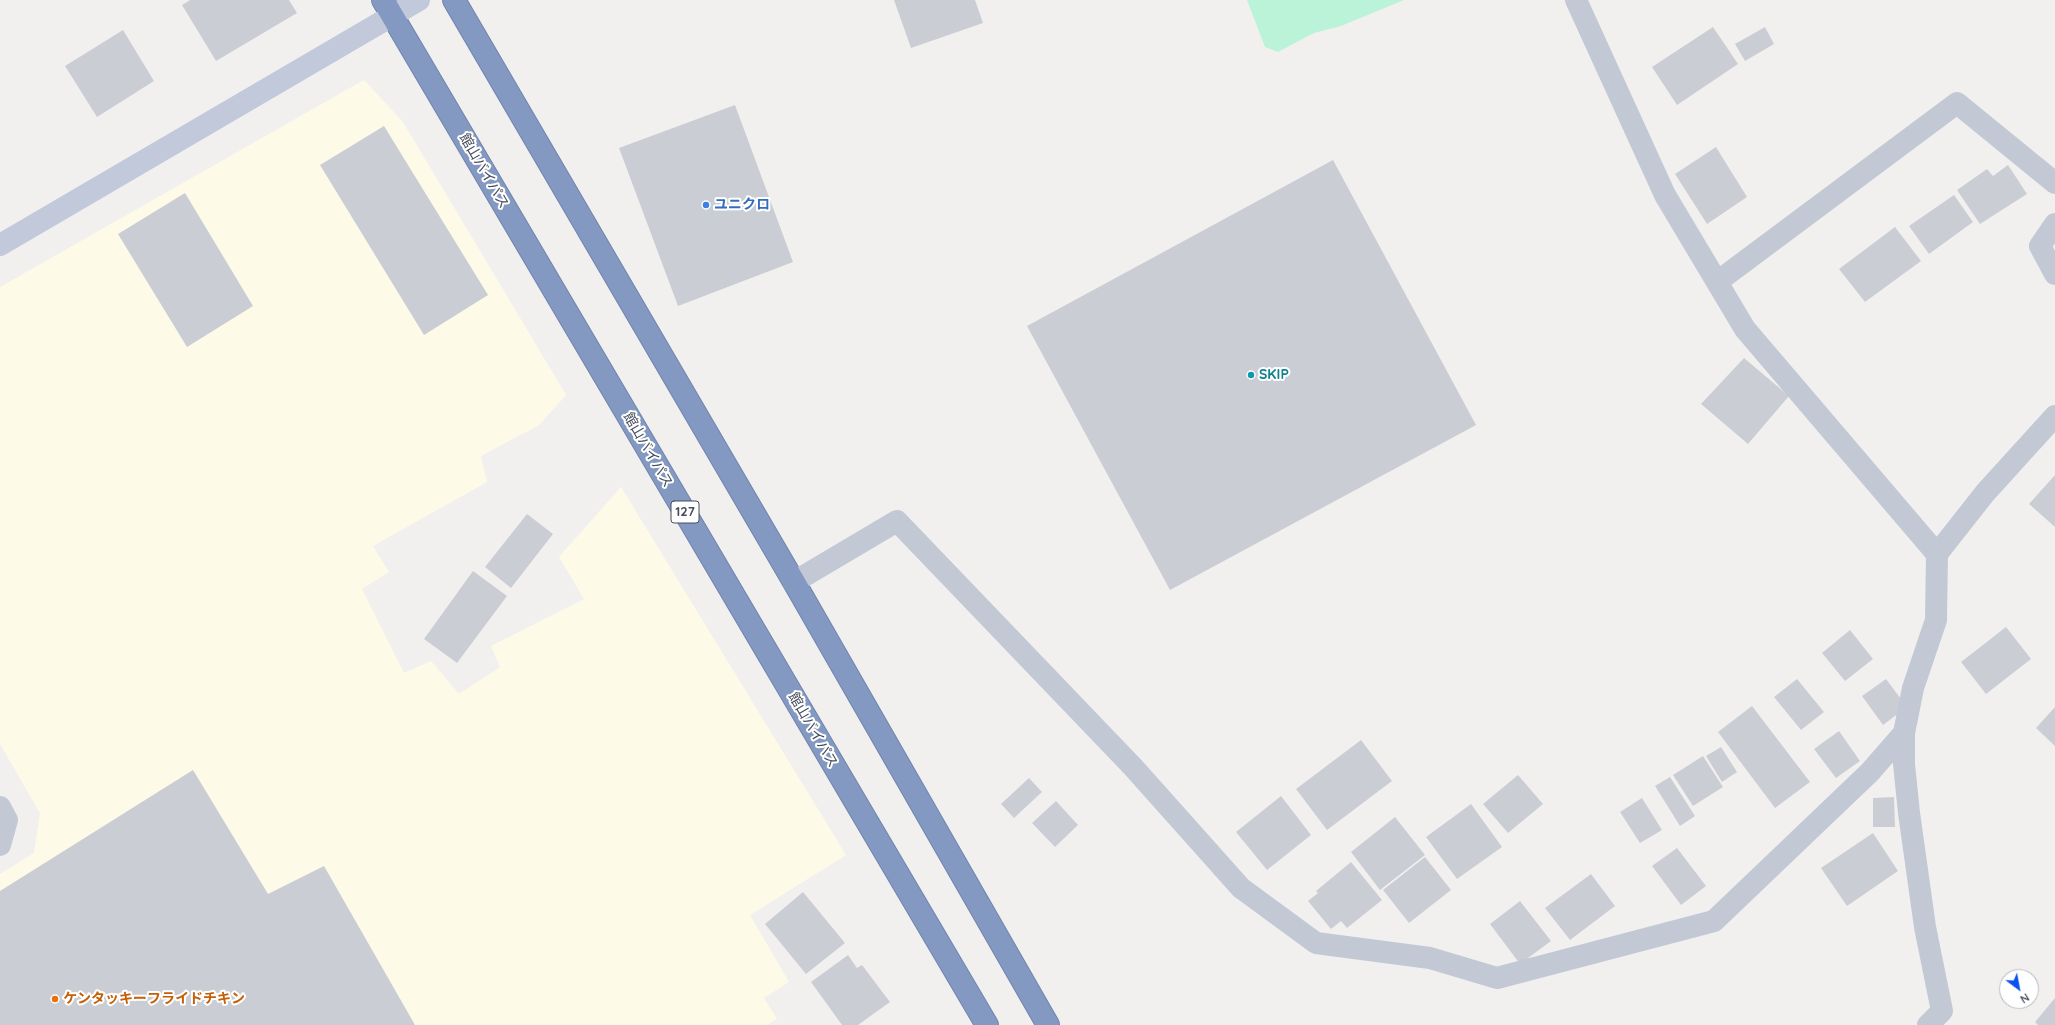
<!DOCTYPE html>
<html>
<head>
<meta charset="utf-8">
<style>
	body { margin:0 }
	#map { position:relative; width:2055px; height:1025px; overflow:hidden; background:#f2f0ef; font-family:Quicksand,sans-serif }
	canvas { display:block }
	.north { position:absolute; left:1999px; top:969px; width:40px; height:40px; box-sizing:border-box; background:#fff; border:1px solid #b5b9bf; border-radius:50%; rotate:148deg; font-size:11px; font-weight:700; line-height:16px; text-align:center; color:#464f5e }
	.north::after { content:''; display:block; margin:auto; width:14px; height:18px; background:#0b50f0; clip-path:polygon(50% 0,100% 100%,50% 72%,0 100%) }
</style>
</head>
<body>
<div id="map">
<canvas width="2055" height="1025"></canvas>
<div class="north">N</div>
</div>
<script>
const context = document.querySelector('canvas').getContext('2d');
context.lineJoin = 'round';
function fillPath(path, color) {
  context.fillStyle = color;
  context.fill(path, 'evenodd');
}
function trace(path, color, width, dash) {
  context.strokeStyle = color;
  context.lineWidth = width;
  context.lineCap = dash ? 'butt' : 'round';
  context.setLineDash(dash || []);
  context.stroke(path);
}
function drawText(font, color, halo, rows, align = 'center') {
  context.font = font + ' Quicksand,"Noto Sans JP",sans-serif';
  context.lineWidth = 4;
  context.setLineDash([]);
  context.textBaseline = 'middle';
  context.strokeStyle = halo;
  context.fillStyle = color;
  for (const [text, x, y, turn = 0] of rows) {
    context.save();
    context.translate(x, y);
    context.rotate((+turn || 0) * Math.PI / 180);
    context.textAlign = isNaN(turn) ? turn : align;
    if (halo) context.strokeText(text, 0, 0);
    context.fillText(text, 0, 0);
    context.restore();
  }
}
const commercial = new Path2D(`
	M364 80 403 122 566 395 539 425 481 456 487 482 373 546 389 572 362 589 404 673 431 661 459 694 500 667 491 646 584 599 559 557 621 487 846 855 750 915 789 982 764 998 777 1019 767 1025H0V874L34 853 40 813 0 744V287Z`);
const green = new Path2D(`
	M1247 0H1404L1341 26 1314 33 1278 52 1265 47Z`);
const building = new Path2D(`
	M190 0H289L297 13 216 61 182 5Z
	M894 0H975L983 23 911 48Z
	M1713 27 1738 64 1677 105 1652 67Z
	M1765 27 1774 44 1745 61 1735 44Z
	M123 30 154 81 97 117 65 66Z
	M735 105 793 262 678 306 619 148Z
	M384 126 488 295 424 335 320 165Z
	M1716 147 1747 197 1707 224 1675 174Z
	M1333 160 1476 425 1170 590 1027 326Z
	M2008 165 2027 194 1980 224 1957 190 1987 169 1993 176Z
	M185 193 253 306 187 347 118 234Z
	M1954 195 1973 222 1929 254 1909 226Z
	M1895 227 1921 261 1865 302 1839 269Z
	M1744 358 1789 396 1748 444 1701 404Z
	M2055 475V527L2029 504Z
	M527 514 553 534 511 588 485 567Z
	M473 571 507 596 457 663 424 639Z
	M2006 627 2031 659 1986 694 1961 662Z
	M1850 630 1873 659 1845 681 1822 653Z
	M1797 679 1824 712 1801 730 1774 697Z
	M1886 679 1907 707 1883 725 1862 696Z
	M1752 706 1810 782 1775 808 1718 732Z
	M2055 707V746L2036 728Z
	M1839 731 1860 761 1836 778 1814 749Z
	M1361 740 1392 781 1327 830 1296 789Z
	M1721 747 1737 772 1722 782 1706 756Z
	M1703 756 1723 787 1693 806 1673 775Z
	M193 770 268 894 324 866 415 1025H0V891Z
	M1518 775 1543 804 1508 833 1483 804Z
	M1670 777 1695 816 1680 826 1655 786Z
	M1029 778 1042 792 1014 818 1001 804Z
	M1281 796 1311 835 1267 870 1236 832Z
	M1894 797 1895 827H1873V798Z
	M1642 798 1662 830 1640 843 1620 812Z
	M1056 801 1078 825 1055 847 1032 823Z
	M1471 804 1502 847 1457 879 1426 837Z
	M1395 817 1425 855 1380 890 1351 852Z
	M1873 833 1898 871 1847 906 1821 868Z
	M1677 848 1706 886 1681 905 1652 866Z
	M1425 857 1451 890 1409 923 1383 890Z
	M1351 862 1382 900 1347 928 1341 921 1331 929 1308 901 1318 893 1316 891Z
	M1591 874 1615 906 1570 940 1545 908Z
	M803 892 845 943 806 974 765 924Z
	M1520 901 1551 941 1520 964 1490 924Z
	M848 955 857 968 862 965 890 1002 858 1025H842L811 982Z
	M2055 998V1025H2038L2035 1022Z`);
const street = new Path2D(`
	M1576 0 1665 195 1745 329 1937 554
	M2055 224 2040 246 2055 274
	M1717 282 1957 103 2055 183
	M794 582 897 521 1133 767 1241 888 1316 943 1430 958 1497 978 1714 921 1870 772 1904 733
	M0 807 7 820 0 845
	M1928 1025 1942 1011 1925 927 1909 813 1904 764V733L1913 688 1936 620 1937 554 1985 493 2055 416`);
const secondary = new Path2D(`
	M0 245 419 0`);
const highway = new Path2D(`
	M383 0 987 1025
	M454 0 794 582 1048 1025`);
const markers = [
	[706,205,4,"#3f7fe0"],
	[1251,375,4,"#0f9aa8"],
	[55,999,4,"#e8710a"]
];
const shields = [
	[685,512,28]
];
const shieldNames = [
	["127",685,512]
];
const streetNames = [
	["館山バイパス",484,171,60],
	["館山バイパス",648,450,60],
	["館山バイパス",813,730,60]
];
const shopNames = [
	["ユニクロ",714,205]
];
const cultureNames = [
	["SKIP",1259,375]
];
const foodNames = [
	["ケンタッキーフライドチキン",63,999]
];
fillPath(commercial, '#fdfae8');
fillPath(green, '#bbf3d8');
fillPath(building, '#cbcdd5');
trace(highway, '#6f84ae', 24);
trace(street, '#c2c9d5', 22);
trace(secondary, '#c1c9da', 22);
trace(highway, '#8499c2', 22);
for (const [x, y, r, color] of markers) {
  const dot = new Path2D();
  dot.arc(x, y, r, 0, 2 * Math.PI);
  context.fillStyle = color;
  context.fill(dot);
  trace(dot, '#fff', 1.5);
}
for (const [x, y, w] of shields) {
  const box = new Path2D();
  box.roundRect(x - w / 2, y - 11, w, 22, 3);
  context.fillStyle = '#fff';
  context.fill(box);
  trace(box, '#464f5e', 1);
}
drawText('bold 13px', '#464f5e', null, shieldNames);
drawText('14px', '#464f5e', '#fff', streetNames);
drawText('bold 14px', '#366cbe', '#fff', shopNames, 'left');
drawText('bold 14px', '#0d838f', '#fff', cultureNames, 'left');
drawText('bold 14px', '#c56008', '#fff', foodNames, 'left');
</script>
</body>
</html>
